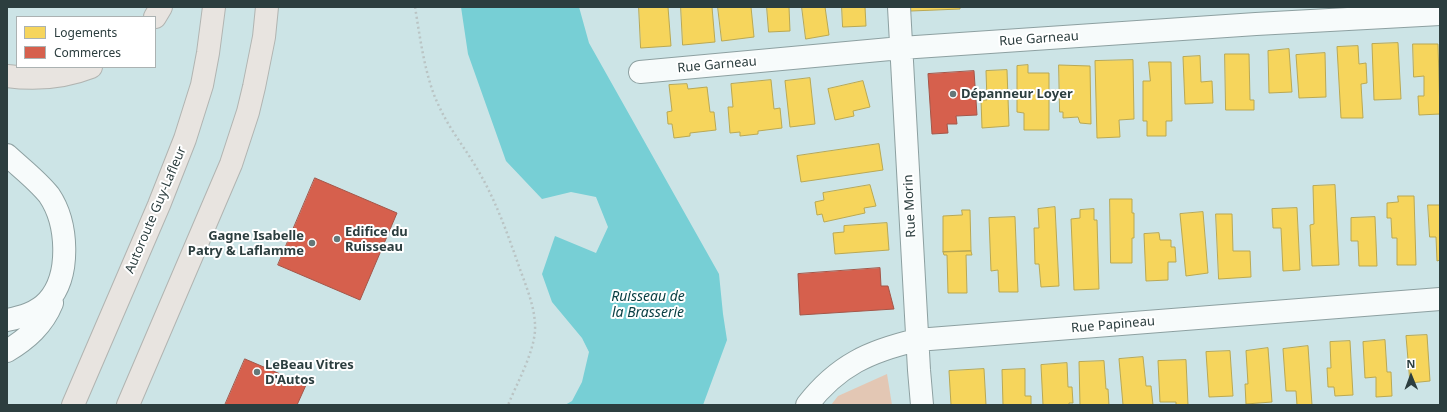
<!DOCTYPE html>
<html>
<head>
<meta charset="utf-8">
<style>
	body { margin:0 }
	#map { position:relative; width:1447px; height:412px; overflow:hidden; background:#cce4e6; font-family:"Noto Sans",sans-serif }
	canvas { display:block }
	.frame { position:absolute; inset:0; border:8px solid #2c3e3f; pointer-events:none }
	.legend { position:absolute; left:16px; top:16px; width:140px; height:52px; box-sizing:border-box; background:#fff; border:1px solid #abb2b2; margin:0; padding:5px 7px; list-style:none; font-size:12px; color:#2c3e3f }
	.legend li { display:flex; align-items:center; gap:8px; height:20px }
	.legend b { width:20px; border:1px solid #abb2b2 }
	.north { position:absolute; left:1391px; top:356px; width:40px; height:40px; -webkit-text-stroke:3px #fff; paint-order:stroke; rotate:359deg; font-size:11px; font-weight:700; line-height:16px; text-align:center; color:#2c3e3f }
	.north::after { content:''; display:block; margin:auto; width:14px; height:18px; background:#2c3e3f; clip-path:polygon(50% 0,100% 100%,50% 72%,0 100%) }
</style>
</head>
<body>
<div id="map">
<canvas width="1447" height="412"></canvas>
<div class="frame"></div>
<ul class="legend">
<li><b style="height:11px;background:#f6d55c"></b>Logements</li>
<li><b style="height:11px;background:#d6604d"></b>Commerces</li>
</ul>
<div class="north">N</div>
</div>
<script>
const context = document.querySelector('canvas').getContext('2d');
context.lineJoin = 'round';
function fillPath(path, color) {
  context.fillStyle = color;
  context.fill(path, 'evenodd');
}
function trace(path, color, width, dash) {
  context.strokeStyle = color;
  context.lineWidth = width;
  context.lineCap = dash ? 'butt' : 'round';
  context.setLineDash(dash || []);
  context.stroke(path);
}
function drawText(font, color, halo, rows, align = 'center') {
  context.font = font + ' "Noto Sans",sans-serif';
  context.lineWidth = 4;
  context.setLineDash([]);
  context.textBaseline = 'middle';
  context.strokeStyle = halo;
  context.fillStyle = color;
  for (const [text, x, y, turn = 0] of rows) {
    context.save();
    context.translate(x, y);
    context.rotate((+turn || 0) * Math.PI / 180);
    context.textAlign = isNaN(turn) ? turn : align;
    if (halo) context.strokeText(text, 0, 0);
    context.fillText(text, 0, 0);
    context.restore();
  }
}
const green = new Path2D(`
	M887 374 892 405H831L838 396Z`);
const water = new Path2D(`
	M461 7H579L589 43 719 274 723 314 727 340 703 405H565L572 401 582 382 589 352 582 338 552 302 542 274 555 236 596 253 608 227 596 197 571 192 542 199 506 161 468 54Z`);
const homes = new Path2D(`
	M639 7H668L671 46 641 48Z
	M681 7H712L715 42 683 45Z
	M718 7H751L754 37 722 41Z
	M767 7H789L790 31 769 32Z
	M802 7H825L829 35 806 39Z
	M842 7H865L866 26 843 27Z
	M911 7H960V9L911 11Z
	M1398 43 1401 99 1374 100 1372 44Z
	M1413 44H1438L1440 114 1419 115 1418 96H1424V76L1414 77Z
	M1358 46 1359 64 1366 63 1367 83 1361 84 1363 118H1341L1337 47Z
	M1289 49 1292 92 1269 93 1268 51Z
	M1325 53 1326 97 1299 98 1296 55Z
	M1225 54H1249L1250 100H1254V110H1226Z
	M1200 56 1201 82 1212 81 1213 103 1185 104 1183 57Z
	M1133 60 1134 119 1119 120 1120 137 1097 138 1095 61Z
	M1149 62H1171L1172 121H1166V136H1147V121H1143V81H1150Z
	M1028 65V73H1049V130H1024V113L1017 112V66Z
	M1059 65 1090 66 1091 124 1080 123 1078 117 1063 118V112H1060Z
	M1007 70 1009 126 982 128 981 100H987L986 71Z
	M810 78 815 124 790 127 785 81Z
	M771 80 774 109 780 108 782 128 758 131V134L740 136V132L730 133 728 107H733L731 84Z
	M863 81 870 107 853 111 854 116 835 120 828 89Z
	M687 84 688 89 707 87 710 112H714L716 130 690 133V136L674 138 672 124H668L667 112 672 111 669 85Z
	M879 144 883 170 801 182 797 156Z
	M870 185 876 206 864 208 865 213 824 222 822 214 817 215 815 202 824 200 823 193Z
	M1335 185 1339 265 1312 266 1310 225 1314 224 1313 186Z
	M1398 196H1414L1416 265H1397V238H1392L1391 218H1387V203L1398 202Z
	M1110 199H1132V213H1134V238H1132V263H1111Z
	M1428 205H1440V260L1437 261 1436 237H1430Z
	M1055 207 1059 286 1041 287 1039 264H1035L1034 228H1039L1038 209Z
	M1297 208 1300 270 1283 271 1281 228H1273L1272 209Z
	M1094 209V220H1097L1099 289 1074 290 1071 219 1080 218V210Z
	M962 210H970L971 251 943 252V216L962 215Z
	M1203 212 1208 273 1186 276 1180 214Z
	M1216 214H1232L1233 251H1250L1251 277 1219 279Z
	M1015 217 1018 292H999L998 270 991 271 989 218Z
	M1375 217 1377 266H1359L1358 241H1351V218Z
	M887 223 889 250 835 254 833 233 844 232V226Z
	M1159 233 1160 240H1171V247H1175L1176 262H1168V280L1146 281 1144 234Z
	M971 251 972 255H966L967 293H948L947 255H944L943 252Z
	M1427 335 1430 381 1410 383 1406 336Z
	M1385 340 1387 372H1391L1392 396 1376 397V377L1365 378 1363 342Z
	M1350 341 1353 395 1335 396 1334 387H1328L1327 368H1331L1330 342Z
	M1308 346 1312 405H1297L1296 391H1286L1283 349Z
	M1268 348 1272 402 1246 404 1245 384H1248L1246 351Z
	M1230 351 1233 396 1209 397 1206 352Z
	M1143 357 1146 386H1151L1153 405H1123L1119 359Z
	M1186 360 1188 405H1176V402H1160L1158 361Z
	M1104 361 1106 389H1108L1109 405H1080L1079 362Z
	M1067 363 1068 387H1072L1073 403H1069V405H1043L1041 365Z
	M984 369 986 405H951L949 371Z
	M1025 369V396H1031V405H1003L1002 370Z`);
const shops = new Path2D(`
	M974 71 977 115 956 116 957 124H947L948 133 932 134 928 74Z
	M315 178 397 213 360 300 278 265Z
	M880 268 881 286H888L894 309 800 315 798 274Z
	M245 359 306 385 297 405H225Z`);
const path = new Path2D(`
	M415 7C420 37 425 77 438 104 449 129 466 149 479 172 497 203 509 238 521 272 528 291 536 311 535 331 533 355 517 383 508 405`);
const minor = new Path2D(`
	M899 7 919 370 922 405
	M640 72 901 48 1256 24 1440 14
	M7 155C21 168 37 180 49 195 68 223 71 275 48 301 37 313 22 317 7 320
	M7 351C27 339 43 325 52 303
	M807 405C838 365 870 351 917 340L1440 299`);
const highway = new Path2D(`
	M155 17 161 7
	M7 76C36 80 63 78 91 67
	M73 405 159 205 185 139 202 85 208 53 214 7
	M128 405 231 164 248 112 254 87 264 37 267 7`);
const markers = [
	[953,94,4,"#647879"],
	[337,239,4,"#647879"],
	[312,243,4,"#647879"],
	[257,372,4,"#647879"]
];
const streetNames = [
	["Rue Garneau",1039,39,-4],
	["Rue Garneau",717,65,-5],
	["Rue Morin",910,206,-93],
	["Autoroute Guy-Lafleur",156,210,-67],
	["Rue Papineau",1113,325,-5]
];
const poiNames = [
	["Dépanneur Loyer",961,94],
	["Edifice du",345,232],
	["Ruisseau",345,247],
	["Gagne Isabelle",304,236,"right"],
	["Patry & Laflamme",304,251,"right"],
	["LeBeau Vitres",265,365],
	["D'Autos",265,380]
];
const waterNames = [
	["Ruisseau de",648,297],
	["la Brasserie",648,313]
];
fillPath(green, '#e3c7b4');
fillPath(water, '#77cfd5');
fillPath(homes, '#f6d55c');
trace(homes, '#b9a853', 1);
fillPath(shops, '#d6604d');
trace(shops, '#a35649', 1);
trace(minor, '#8da0a1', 24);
trace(highway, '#b1b4b1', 24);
trace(path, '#bac4c4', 2.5, [2, 3]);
trace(minor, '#f7fbfb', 22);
trace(highway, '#e8e4e0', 22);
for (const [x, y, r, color] of markers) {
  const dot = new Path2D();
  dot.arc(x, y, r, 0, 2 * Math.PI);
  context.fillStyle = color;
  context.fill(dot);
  trace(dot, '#fff', 1.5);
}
drawText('13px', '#2c3e3f', '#fff', streetNames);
drawText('bold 13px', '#2c3e3f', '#fff', poiNames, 'left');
drawText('italic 14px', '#0b4145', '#fff', waterNames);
</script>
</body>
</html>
